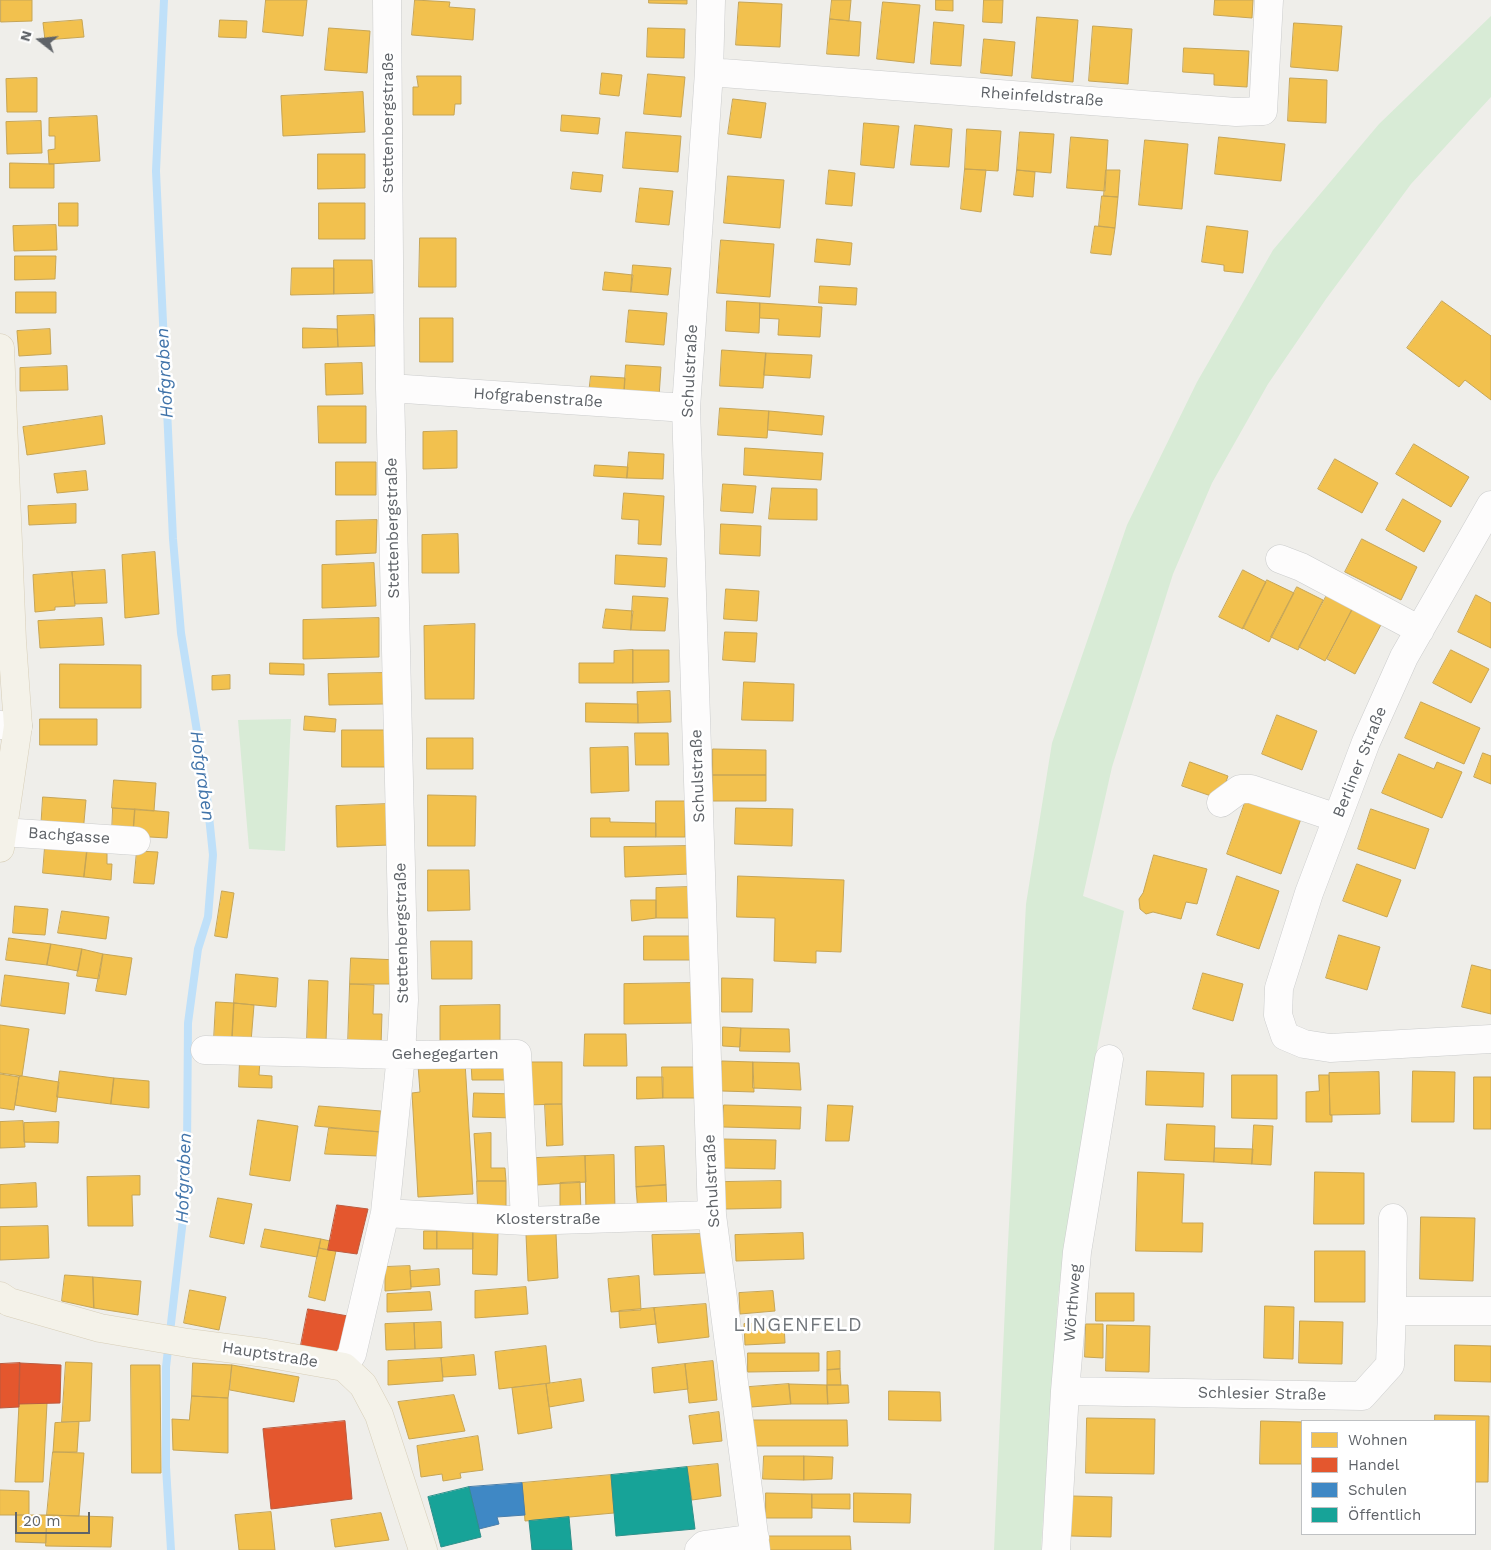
<!DOCTYPE html>
<html>
<head>
<meta charset="utf-8">
<style>
	body { margin:0 }
	#map { position:relative; width:1491px; height:1550px; overflow:hidden; background:#efeeea; font-family:"Work Sans",sans-serif }
	canvas { display:block }
	.legend { position:absolute; left:1301px; top:1420px; width:175px; height:115px; box-sizing:border-box; background:#fff; border:1px solid #bfc1c3; margin:0; padding:6px 9px; list-style:none; font-size:15px; color:#5f6368 }
	.legend li { display:flex; align-items:center; gap:10px; height:25px }
	.legend b { width:25px; border:1px solid #bfc1c3 }
	.north { position:absolute; left:15px; top:15px; width:50px; height:50px; -webkit-text-stroke:4px #fff; paint-order:stroke; rotate:286deg; font-size:14px; font-weight:700; line-height:20px; text-align:center; color:#5f6368 }
	.north::after { content:''; display:block; margin:auto; width:18px; height:22px; background:#5f6368; clip-path:polygon(50% 0,100% 100%,50% 72%,0 100%) }
	.scale { position:absolute; left:15px; top:1512px; width:75px; height:22px; box-sizing:border-box; border:2px solid #5f6368; border-top:0; padding-left:6px; font-size:15px; line-height:18px; white-space:nowrap; color:#5f6368; -webkit-text-stroke:4px #fff; paint-order:stroke }
</style>
</head>
<body>
<div id="map">
<canvas width="1491" height="1550"></canvas>
<ul class="legend">
<li><b style="height:14px;background:#f2c14e"></b>Wohnen</li>
<li><b style="height:14px;background:#e4572e"></b>Handel</li>
<li><b style="height:14px;background:#3f88c5"></b>Schulen</li>
<li><b style="height:14px;background:#17a398"></b>Öffentlich</li>
</ul>
<div class="north">N</div>
<div class="scale">20 m</div>
</div>
<script>
const context = document.querySelector('canvas').getContext('2d');
context.lineJoin = 'round';
function fillPath(path, color) {
  context.fillStyle = color;
  context.fill(path, 'evenodd');
}
function trace(path, color, width, dash) {
  context.strokeStyle = color;
  context.lineWidth = width;
  context.lineCap = dash ? 'butt' : 'round';
  context.setLineDash(dash || []);
  context.stroke(path);
}
function drawText(font, color, halo, rows, align = 'center') {
  context.font = font + ' "Work Sans",sans-serif';
  context.lineWidth = 5;
  context.setLineDash([]);
  context.textBaseline = 'middle';
  context.strokeStyle = halo;
  context.fillStyle = color;
  for (const [text, x, y, turn = 0] of rows) {
    context.save();
    context.translate(x, y);
    context.rotate((+turn || 0) * Math.PI / 180);
    context.textAlign = isNaN(turn) ? turn : align;
    if (halo) context.strokeText(text, 0, 0);
    context.fillText(text, 0, 0);
    context.restore();
  }
}
const green = new Path2D(`
	M1491 16V97L1411 184 1326 299 1268 384 1212 483 1173 574 1112 767 1083 896 1124 911 1098 1043 1069 1218 1058 1297 1041 1550H994L1007 1262 1026 904 1052 743 1127 525 1197 382 1273 250 1379 124Z
	M291 719 285 851 249 849 238 720Z`);
const homes = new Path2D(`
	M1 0H32V21L1 22Z
	M266 0H307L303 36 263 32Z
	M415 0 450 2 449 7 475 9 473 40 412 35Z
	M649 0H687V4L649 3Z
	M832 0H851L849 21 830 19Z
	M936 0H953V11L936 10Z
	M984 0H1003L1002 23 983 22Z
	M1215 0H1253L1252 18 1214 15Z
	M739 2 782 4 780 47 736 45Z
	M883 2 920 5 914 63 877 59Z
	M1037 17 1078 20 1073 82 1032 78Z
	M830 19 861 22 859 56 827 54Z
	M82 20 84 37 45 40 43 23Z
	M220 20 247 21 246 38 219 37Z
	M934 22 964 25 961 66 931 64Z
	M1294 23 1342 26 1338 71 1291 67Z
	M1093 26 1132 29 1128 84 1089 81Z
	M329 28 370 31 367 73 325 70Z
	M648 28 685 29 684 58 647 57Z
	M984 39 1015 42 1012 76 981 73Z
	M1184 48 1249 51 1247 87 1214 85V74L1183 72Z
	M602 73 622 75 619 96 600 94Z
	M648 74 685 77 681 117 644 114Z
	M417 76H461V104H455L454 115H413V87H418Z
	M37 78V112H7L6 79Z
	M1290 78 1327 80 1326 123 1288 121Z
	M363 92 365 132 283 136 281 96Z
	M733 99 766 103 761 138 728 134Z
	M562 115 600 118 598 134 561 131Z
	M97 116 100 161 49 164 48 150 55 149V136H49V118Z
	M41 121 42 153 7 154 6 122Z
	M864 123 899 126 894 168 861 165Z
	M915 125 952 129 949 167 911 165Z
	M967 129 1001 131 998 171 965 169Z
	M626 132 681 136 678 172 623 168Z
	M1020 132 1054 134 1051 173 1017 170Z
	M1071 137 1108 140 1105 191 1067 188Z
	M1219 137 1285 144 1281 181 1215 174Z
	M1145 140 1188 144 1182 209 1139 205Z
	M318 154H365V188L318 189Z
	M10 163 54 164V188H10Z
	M965 169 986 170 981 212 961 209Z
	M829 170 855 173 852 206 826 204Z
	M1017 170 1035 172 1033 197 1014 195Z
	M1106 170H1120L1118 197 1104 196Z
	M573 172 603 175 601 192 571 189Z
	M728 176 784 180 780 228 724 223Z
	M640 188 673 191 669 225 636 222Z
	M1102 196 1118 197 1115 228 1099 226Z
	M59 203H78V226H59Z
	M319 203H365V239H319Z
	M56 225 57 250 14 251 13 226Z
	M1095 226 1115 228 1111 255 1091 253Z
	M1207 226 1248 231 1243 273 1224 271V265L1202 262Z
	M420 238H456V287H419Z
	M817 239 852 243 850 265 815 262Z
	M721 240 774 244 770 297 717 293Z
	M15 256H56L55 279 15 280Z
	M334 260H372L373 293 334 294Z
	M633 265 671 268 668 295 631 292Z
	M292 268H334V294L291 295Z
	M605 272 633 275 631 292 603 290Z
	M820 286 857 288 856 305 819 303Z
	M16 292H56V313H16Z
	M727 301 760 303 759 333 726 331Z
	M1442 301 1491 336V400L1465 380 1459 387 1407 348Z
	M760 303 822 307 820 337 778 335 779 319 760 318Z
	M629 310 667 313 664 345 626 342Z
	M374 315 375 346 338 347 337 316Z
	M420 318H453V362H420Z
	M303 328 337 329 338 347 303 348Z
	M50 329 51 354 19 356 17 331Z
	M722 350 766 353 763 388 720 386Z
	M766 353 812 355 810 378 764 375Z
	M362 363 363 394 326 395 325 364Z
	M626 365 661 367 659 397 624 395Z
	M67 366 68 390 20 391V368Z
	M591 376 625 378 624 395 589 393Z
	M318 406H366V443H319Z
	M720 408 769 411 767 438 718 435Z
	M769 411 824 416 822 435 768 430Z
	M102 416 105 444 27 455 23 427Z
	M457 431V468L423 469V432Z
	M1414 444 1469 477 1451 507 1396 474Z
	M745 448 823 453 821 480 744 475Z
	M629 452 664 454 663 479 627 478Z
	M1335 459 1378 483 1362 513 1318 489Z
	M336 462H376V495H336Z
	M595 465 628 467 627 478 594 476Z
	M86 471 88 490 57 493 54 474Z
	M723 484 756 486 753 513 721 511Z
	M772 488 817 489V520L769 519Z
	M624 493 664 496 661 545 638 544 639 520 622 519Z
	M1403 499 1441 521 1424 552 1386 530Z
	M76 504V523L29 525 28 506Z
	M377 520 376 553 336 555V521Z
	M721 524 761 526 760 556 720 554Z
	M458 534 459 573H422V535Z
	M1362 539 1417 567 1401 600 1345 572Z
	M155 552 159 614 125 618 122 555Z
	M616 555 667 558 665 587 615 584Z
	M374 563 376 606 322 608V565Z
	M105 570 107 603 75 604 72 572Z
	M1243 570 1266 582 1243 629 1219 617Z
	M72 572 75 606 55 607V610L35 612 33 575Z
	M1267 580 1294 593 1269 642 1243 628Z
	M1297 587 1323 600 1298 650 1271 637Z
	M726 589 759 591 757 621 724 619Z
	M1327 595 1353 608 1325 661 1299 647Z
	M1476 595 1491 603V648L1458 632Z
	M633 596 668 598 665 631 631 630Z
	M1355 604 1384 619 1355 674 1327 659Z
	M606 609 633 611 631 630 603 628Z
	M102 618 104 645 40 648 38 621Z
	M379 618V657L303 659V620Z
	M475 624 474 699H425L424 626Z
	M725 632 757 633 755 662 723 660Z
	M633 650H669V682L633 683Z
	M633 650V683H579V663H614V651Z
	M1451 650 1489 669 1471 703 1433 683Z
	M270 663 304 664V675L270 674Z
	M60 664 141 665V708H60Z
	M383 673 384 704 329 705 328 674Z
	M230 675V689L212 690V676Z
	M744 682 794 684 793 721 742 720Z
	M670 691 671 722 638 723 637 692Z
	M1421 702 1480 728 1464 764 1405 738Z
	M586 703 638 704V723L586 722Z
	M1277 715 1317 731 1302 770 1262 754Z
	M305 716 336 719 335 732 304 730Z
	M40 719H97V745H40Z
	M342 730H389V767H342Z
	M635 733H668L669 765H636Z
	M427 738H473V769H427Z
	M628 747 629 791 591 793 590 748Z
	M713 749 766 750V775H713Z
	M1483 753 1491 756V784L1474 777Z
	M1399 754 1434 769 1437 762 1462 772 1442 818 1382 793Z
	M1190 762 1228 776 1220 799 1182 786Z
	M713 775H766V801H713Z
	M114 780 156 783 154 811 112 808Z
	M428 795 476 796 475 846H428Z
	M43 797 86 800 83 833 41 830Z
	M1247 797 1302 816 1281 874 1227 854Z
	M656 801H685V837H656Z
	M388 804 390 845 337 847 336 806Z
	M113 808 135 809 133 835 112 834Z
	M736 808 793 809 792 846 735 844Z
	M135 809 169 812 167 838 133 836Z
	M1371 809 1429 829 1415 869 1358 849Z
	M591 818H610V822L656 823V837H591Z
	M688 846 689 874 625 877 624 847Z
	M45 847 87 851 84 877 43 873Z
	M87 851 107 853V864H112L111 880 84 877Z
	M137 851 158 852 154 884 134 883Z
	M1154 855 1207 869 1197 904 1186 902 1181 919 1153 912 1146 914 1140 909 1139 899 1143 893Z
	M1357 864 1401 880 1387 917 1343 901Z
	M428 870H469L470 910 428 911Z
	M738 876 844 880 841 952 816 951V963L774 961 775 918 737 917Z
	M1237 876 1279 891 1259 949 1217 935Z
	M689 887 690 918H656V888Z
	M222 891 234 893 227 938 215 936Z
	M631 900H656V918L632 921Z
	M15 906 48 909 45 935 13 933Z
	M62 911 109 917 106 939 58 933Z
	M1339 935 1380 947 1367 990 1326 978Z
	M644 936H693V960H644Z
	M9 938 51 944 47 965 6 960Z
	M431 941H472V979H432Z
	M51 944 82 949 78 971 47 965Z
	M82 949 103 954 99 979 77 976Z
	M103 954 132 958 126 995 96 991Z
	M351 958 399 960V984H350Z
	M1472 965 1491 970V1014L1462 1007Z
	M1203 973 1243 984 1233 1021 1193 1009Z
	M236 974 278 978 276 1007 234 1003Z
	M5 975 69 983 65 1014 1 1006Z
	M722 978 753 979 752 1012H722Z
	M309 980 328 981 326 1042 307 1041Z
	M693 983 694 1023 624 1024V984Z
	M350 984 374 985 373 1014H382L381 1046 348 1045Z
	M216 1002 234 1003 232 1041 214 1040Z
	M234 1003 254 1005 251 1042 232 1041Z
	M500 1005V1050H440V1006Z
	M0 1025 29 1029 22 1076 0 1073Z
	M723 1027 741 1028 740 1047 723 1046Z
	M741 1028 789 1029 790 1052 740 1051Z
	M585 1034H626L627 1066H584Z
	M240 1060H260L259 1075 272 1076V1088L239 1087Z
	M722 1061 753 1062 754 1092 722 1091Z
	M465 1062 473 1194 418 1197 412 1093 420 1092 418 1065Z
	M511 1062V1080H472L471 1063Z
	M527 1062H562V1104L527 1105Z
	M753 1062 799 1063 801 1090 753 1088Z
	M662 1067H695V1098H663Z
	M60 1071 114 1078 111 1104 57 1097Z
	M1147 1071 1204 1073 1203 1107 1146 1105Z
	M1413 1071 1455 1072 1454 1122H1412Z
	M1379 1072 1380 1114 1330 1115 1329 1073Z
	M0 1074 19 1077 14 1110 0 1108Z
	M1232 1075H1277V1119L1232 1118Z
	M1319 1075H1329L1330 1115H1332V1122H1306V1092L1319 1091Z
	M22 1076 59 1082 56 1112 15 1105 19 1077Z
	M637 1077H663V1098L637 1099Z
	M1474 1077H1491V1129H1474Z
	M114 1078 149 1081V1108L111 1104Z
	M474 1093 516 1094 515 1118 473 1117Z
	M545 1104H562L563 1145 547 1146Z
	M724 1105 801 1107 800 1129 723 1127Z
	M828 1105 853 1106 849 1141H826Z
	M319 1106 381 1111V1132L315 1126Z
	M258 1120 298 1126 290 1181 250 1175Z
	M23 1121 25 1147 0 1148V1122Z
	M59 1122 58 1143 24 1142V1123Z
	M1167 1124 1215 1126 1214 1162 1165 1160Z
	M1254 1125 1273 1126 1271 1165 1252 1164Z
	M329 1128 381 1132 379 1156 325 1154Z
	M491 1133V1168H505L506 1181H477L474 1134Z
	M722 1139 776 1140 775 1169 721 1168Z
	M664 1146 666 1185 636 1187 635 1147Z
	M1215 1148 1253 1149 1252 1164 1214 1162Z
	M614 1155 615 1212 586 1213 585 1156Z
	M585 1156 586 1182 537 1185 536 1158Z
	M1138 1172 1184 1174 1182 1223H1203L1202 1252 1136 1251Z
	M1315 1172 1364 1173V1224H1314Z
	M140 1176V1195H132L133 1226H88L87 1177Z
	M477 1181H506V1208H478Z
	M781 1181V1208L725 1209 724 1182Z
	M580 1182 581 1213 560 1214V1183Z
	M36 1183 37 1207 0 1208V1185Z
	M666 1185 667 1212 638 1213 636 1187Z
	M218 1198 252 1204 244 1244 210 1237Z
	M1421 1217 1475 1218 1473 1281 1420 1279Z
	M48 1226 49 1258 0 1260V1227Z
	M265 1229 321 1239 317 1257 261 1247Z
	M424 1231H437V1249H424Z
	M437 1231H473V1249H437Z
	M473 1231 498 1232 497 1275 473 1274Z
	M556 1233 558 1278 528 1281 526 1234Z
	M803 1233 804 1259 736 1261 735 1235Z
	M703 1234 705 1273 654 1275 652 1235Z
	M321 1239 330 1241 328 1250 319 1248Z
	M319 1248 336 1251 325 1301 309 1297Z
	M1315 1251H1365V1302H1315Z
	M410 1266 411 1289 385 1291V1267Z
	M439 1269 440 1285 411 1287 410 1271Z
	M65 1275 93 1277 94 1308 62 1301Z
	M639 1276 641 1310 611 1312 608 1279Z
	M93 1277 141 1281 138 1315 94 1308Z
	M526 1287 528 1314 475 1318V1291Z
	M190 1290 226 1297 219 1330 184 1323Z
	M773 1291 775 1311 740 1314 739 1293Z
	M430 1292 432 1310 387 1312V1294Z
	M1096 1293H1134V1321H1096Z
	M706 1304 709 1337 658 1343 654 1308Z
	M1265 1306 1294 1307 1293 1359 1264 1358Z
	M654 1308 656 1324 620 1328 619 1311Z
	M1300 1321 1343 1322 1342 1364 1299 1363Z
	M441 1322 442 1348 415 1349 414 1323Z
	M414 1323 415 1349 386 1350 385 1324Z
	M784 1323 785 1343 745 1345 744 1324Z
	M1086 1324H1103V1358L1085 1357Z
	M1107 1325 1150 1326 1149 1372 1106 1371Z
	M1455 1345 1491 1346V1382L1455 1381Z
	M546 1346 550 1383 499 1389 495 1352Z
	M840 1351V1369L827 1370V1352Z
	M748 1353H819V1371L748 1372Z
	M474 1355 476 1375 443 1377 441 1358Z
	M441 1358 443 1381 388 1385V1361Z
	M713 1361 717 1400 689 1403 685 1364Z
	M66 1362 92 1363 90 1421 62 1422Z
	M193 1363 232 1365 228 1398 192 1396Z
	M685 1364 688 1389 654 1393 652 1368Z
	M131 1365H160L161 1473H132Z
	M232 1365 299 1377 294 1402 230 1390Z
	M840 1369 841 1385H827V1370Z
	M581 1379 584 1401 549 1407 546 1384Z
	M546 1384 552 1428 518 1434 512 1388Z
	M789 1384 791 1404 751 1407 749 1387Z
	M789 1384 827 1385 828 1404H791Z
	M827 1385H848L849 1403 828 1404Z
	M889 1391 940 1392 941 1421 889 1420Z
	M454 1395 465 1431 409 1439 398 1402Z
	M192 1396 228 1398V1453L173 1450 172 1419 189 1420Z
	M47 1403 43 1482H15L19 1404Z
	M719 1412 722 1441 693 1444 689 1416Z
	M1435 1415 1489 1416 1488 1482H1475V1421H1435Z
	M1087 1418 1155 1419 1154 1474 1086 1473Z
	M753 1420H847L848 1446H753Z
	M1261 1421 1302 1422V1464H1260Z
	M79 1422 77 1452H53L55 1423Z
	M478 1436 483 1470 460 1473 461 1478 443 1481 442 1474 421 1477 417 1446Z
	M53 1452 84 1453 79 1516 47 1515Z
	M764 1456H804V1480L763 1479Z
	M804 1456 833 1457 832 1479 804 1480Z
	M718 1464 721 1496 692 1500 687 1467Z
	M611 1475 614 1513 525 1521 522 1483Z
	M0 1490 29 1491V1515H0Z
	M766 1493 812 1494V1518H766Z
	M854 1493 911 1494 910 1523 854 1522Z
	M812 1494H850V1509L812 1508Z
	M1072 1496 1112 1497 1111 1537 1071 1536Z
	M271 1512 275 1550H239L235 1515Z
	M381 1513 389 1540 335 1547 331 1520Z
	M16 1515H47L46 1543 16 1542Z
	M47 1515 113 1517 111 1547 46 1546Z
	M769 1536H850L851 1550H769Z`);
const shops = new Path2D(`
	M337 1205 368 1209 357 1254 328 1250Z
	M308 1309 348 1316 341 1353 301 1345Z
	M20 1363 61 1365 60 1403 19 1404Z
	M20 1363 19 1407 0 1408V1364Z
	M345 1421 352 1499 271 1509 263 1429Z`);
const schools = new Path2D(`
	M522 1483 525 1515 497 1517 499 1524 479 1529 469 1487Z`);
const public = new Path2D(`
	M687 1467 695 1529 616 1536 611 1475Z
	M469 1487 481 1537 441 1547 428 1497Z
	M569 1517 572 1550H532L529 1521Z`);
const stream = new Path2D(`
	M164 0 156 171 173 539 181 633 206 787 213 855 208 917 198 949 188 1023 187 1150 183 1219 166 1367V1467L171 1550`);
const minor = new Path2D(`
	M711 0 709 72 686 408 712 1215 756 1550
	M709 72 1236 112 1263 111 1269 0
	M390 388 686 408
	M1491 505 1404 657 1366 742 1309 893 1279 988 1278 1015 1285 1036 1304 1044 1330 1048 1491 1039
	M1280 559 1301 567 1420 630
	M0 725 18 726
	M1221 803 1240 789H1251L1337 818
	M2 832 136 841
	M205 1050 401 1055 517 1054 525 1221
	M385 1213 525 1221 712 1215
	M1392 1311 1393 1218
	M344 1367 352 1354 385 1213 401 1055 404 1000 390 388 387 0
	M1065 1391 1362 1396 1390 1365 1392 1311H1491
	M699 1550 704 1545 755 1538
	M1056 1550 1065 1391 1077 1252 1109 1059`);
const major = new Path2D(`
	M0 348 12 641 18 726 0 848
	M0 1296 9 1302 100 1328 188 1343 265 1353 344 1367 363 1385 379 1415 423 1550`);
const streetNames = [
	["Rheinfeldstraße",1042,97,4],
	["Stettenbergstraße",388,123,-90],
	["Schulstraße",690,371,-87],
	["Hofgrabenstraße",538,398,4],
	["Stettenbergstraße",393,528,-91],
	["Berliner Straße",1360,762,-68],
	["Schulstraße",698,776,-92],
	["Bachgasse",69,836,4],
	["Stettenbergstraße",402,933,-91],
	["Gehegegarten",445,1054],
	["Schulstraße",712,1181,-93],
	["Klosterstraße",548,1219],
	["Wörthweg",1073,1303,-85],
	["Hauptstraße",270,1355,9],
	["Schlesier Straße",1262,1394,1]
];
const waterNames = [
	["Hofgraben",165,373,-93],
	["Hofgraben",202,776,82],
	["Hofgraben",184,1178,-88]
];
const quarterNames = [
	["LINGENFELD",798,1325]
];
fillPath(green, '#d8ebd6');
fillPath(homes, '#f2c14e');
trace(homes, '#c6a556', 1);
fillPath(shops, '#e4572e');
trace(shops, '#bc5b3f', 1);
fillPath(schools, '#3f88c5');
trace(schools, '#497da9', 1);
fillPath(public, '#17a398');
trace(public, '#2d908a', 1);
trace(stream, '#bfe0f9', 8);
trace(minor, '#cbcccc', 29);
trace(major, '#d7ceb8', 29);
trace(minor, '#fdfcfc', 28);
trace(major, '#f4f2e9', 28);
drawText('16px', '#5f6368', '#fff', streetNames);
drawText('italic 18px', '#4174aa', '#fff', waterNames);
context.letterSpacing = '1px';
drawText('19px', '#70757a', '#fff', quarterNames);
context.letterSpacing = '0px';
</script>
</body>
</html>
